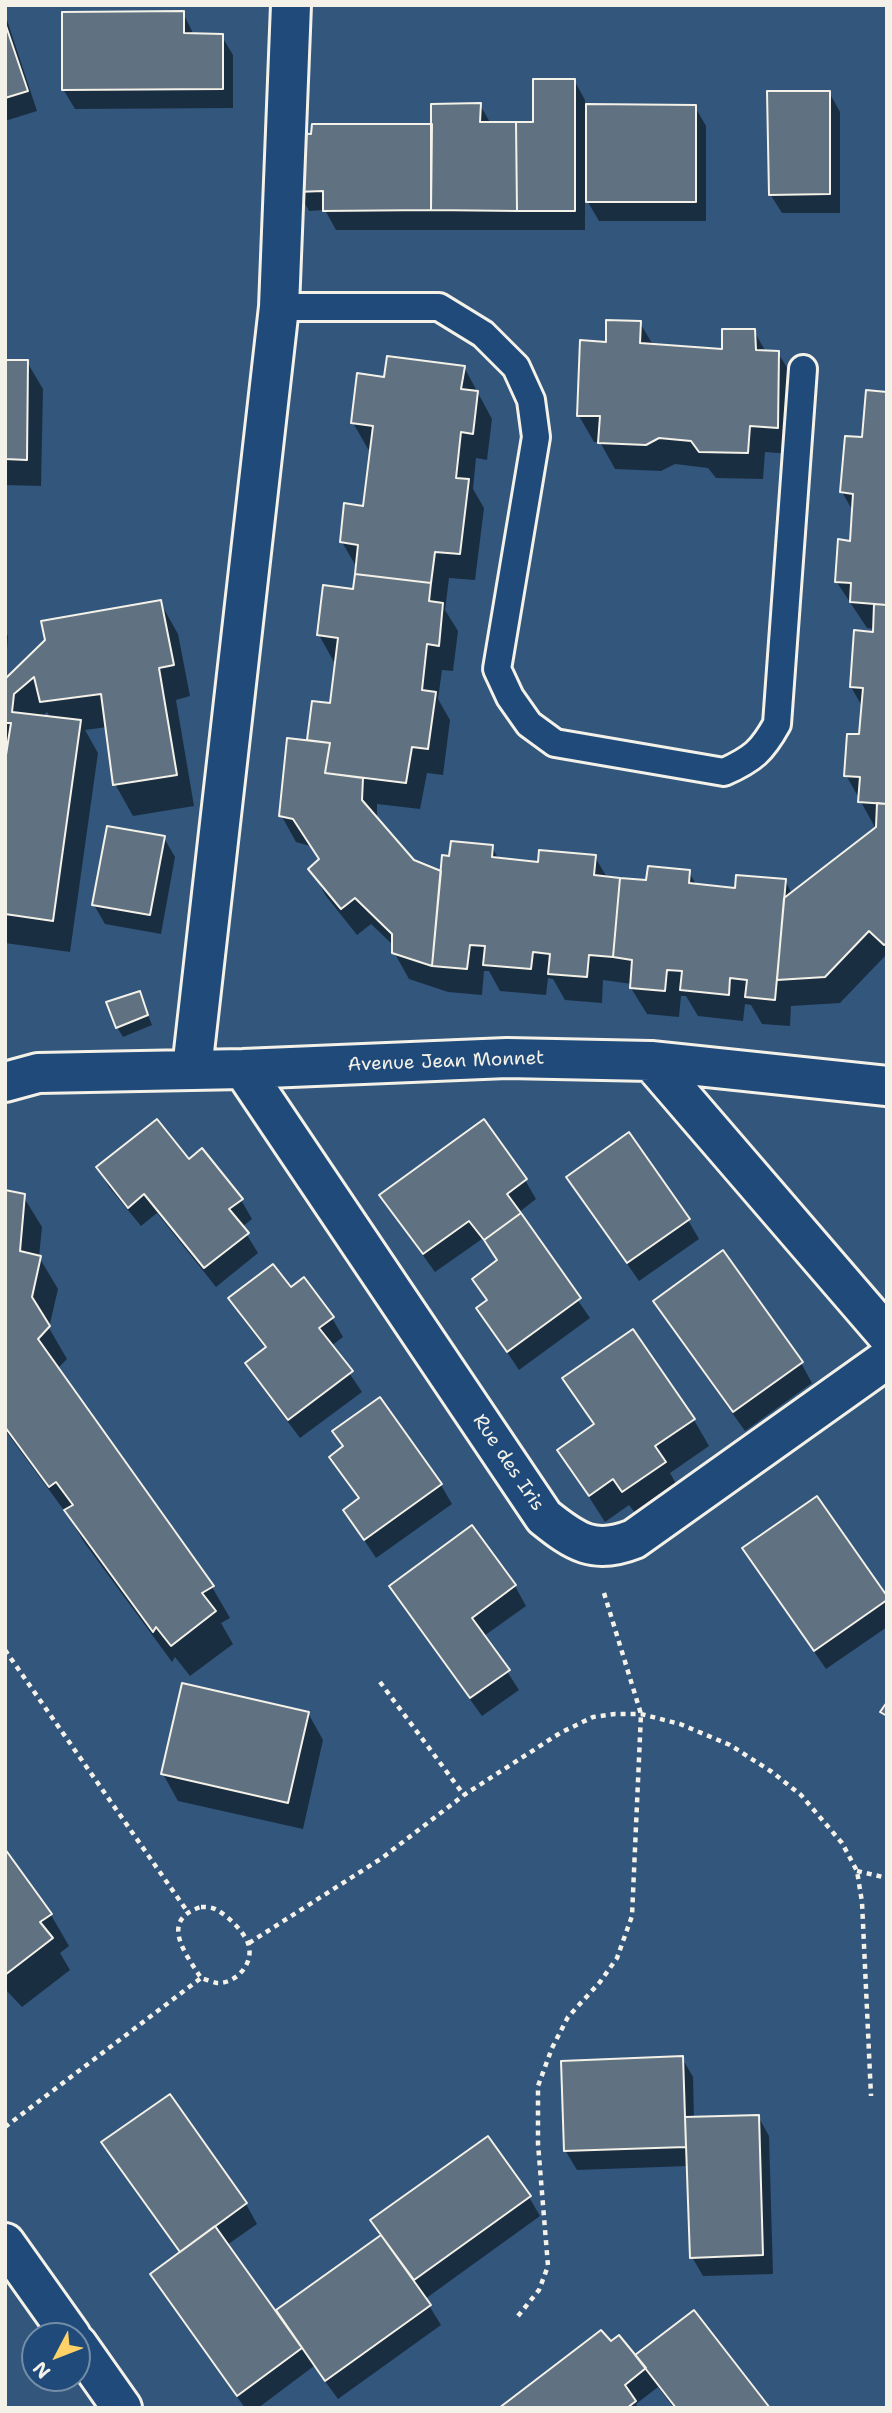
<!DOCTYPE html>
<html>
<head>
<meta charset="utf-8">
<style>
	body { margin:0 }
	#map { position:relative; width:892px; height:2413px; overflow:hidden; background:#32567c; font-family:"Shantell Sans",sans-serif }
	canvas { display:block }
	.frame { position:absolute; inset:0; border:7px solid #f4f1e8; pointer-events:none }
	.north { position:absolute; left:21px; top:2322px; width:70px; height:70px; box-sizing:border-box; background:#1f4a7a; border:2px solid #748da6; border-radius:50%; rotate:228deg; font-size:19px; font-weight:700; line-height:28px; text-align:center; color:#f4f1e8 }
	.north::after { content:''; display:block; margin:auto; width:24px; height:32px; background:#ffd166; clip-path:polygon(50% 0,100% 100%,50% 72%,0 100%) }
</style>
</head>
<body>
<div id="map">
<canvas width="892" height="2413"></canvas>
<div class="frame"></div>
<div class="north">N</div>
</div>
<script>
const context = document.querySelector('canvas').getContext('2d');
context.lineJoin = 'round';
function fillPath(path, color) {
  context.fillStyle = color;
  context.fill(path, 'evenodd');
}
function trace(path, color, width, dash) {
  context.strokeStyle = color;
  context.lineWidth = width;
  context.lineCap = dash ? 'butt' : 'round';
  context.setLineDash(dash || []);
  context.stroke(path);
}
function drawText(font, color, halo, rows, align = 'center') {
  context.font = font + ' "Shantell Sans",sans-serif';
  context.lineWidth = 5;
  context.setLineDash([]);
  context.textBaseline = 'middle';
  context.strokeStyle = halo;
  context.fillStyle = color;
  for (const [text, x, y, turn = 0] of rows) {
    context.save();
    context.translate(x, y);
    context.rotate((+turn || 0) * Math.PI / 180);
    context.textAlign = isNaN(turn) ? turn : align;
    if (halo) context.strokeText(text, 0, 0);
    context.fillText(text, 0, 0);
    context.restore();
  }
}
const shadow = new Path2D(`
	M183 13 194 35H221L233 55V108L75 109 63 89Z
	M5 14 37 111 5 121Z
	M574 80 585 100V106L695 107 706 126V221H599L585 197V230H336L325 210 309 211 298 191 313 135 433 125 480 105 491 124H534Z
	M829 92 840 112V213H782L770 194Z
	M640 323 653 345 724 350 754 331 766 352 778 353 794 379 792 454 765 452 763 479 716 478 708 468 675 464 661 471 615 469 600 442H594L579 416 608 344Z
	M5 362H27L43 389 41 486 5 485Z
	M464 367 492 419 487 460 476 458 473 489 484 508 475 580 449 578 445 610 458 631 453 671 442 670 438 699 450 720 443 775 427 773 420 809 377 804V820L412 862 442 873 450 858 492 847 499 860 540 864 595 857 608 879 648 882 689 872 697 886 736 890 785 880 792 894 876 829 846 775 861 736 863 708 851 687 875 629 867 628 836 581 852 542 854 513 842 492 864 438 887 393V958L885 956 840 1003 791 1006 790 1026 762 1024 751 1005 745 1004 743 1021 698 1016 686 996H681L679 1017 647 1014 631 988 632 984 603 980 602 1003 565 1000 553 979 548 978 546 995 500 991 489 971H484L482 995 448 992 409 979 394 952V946L371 924 357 935 326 896 311 869 320 861 310 846 296 842 281 815 309 742 313 703 332 705 337 662H334L319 635 354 591 357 568 342 542 364 508 372 450 368 449 353 423 386 379Z
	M160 602 178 634 190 696 176 700 194 806 133 816 115 784 107 727 85 730 98 753 70 952 5 943V773L8 752H5V681ZM47 712 51 718 42 717Z
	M5 631 8 636 5 677Z
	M164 838 175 857 161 934 105 924 94 905Z
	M139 993 152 1025 123 1037 117 1027Z
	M189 1161 241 1200 252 1219 242 1227 258 1253 216 1287 157 1213 141 1226 109 1187 98 1168Z
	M568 1178 688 1220 699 1239 639 1281Z
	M525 1180 536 1199 518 1213 590 1318 519 1370 478 1308 487 1302 474 1279 498 1262 482 1239 435 1272 393 1214 382 1195Z
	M5 1192 23 1196 42 1227 39 1257 58 1289 49 1328 67 1359 57 1369 212 1587 230 1618 221 1623 233 1644 190 1676 175 1657 172 1662 84 1542 69 1517 5 1430Z
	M722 1253 801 1363 812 1383 745 1431 666 1320 655 1301Z
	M231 1298 332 1318 343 1337 331 1346 362 1392 300 1438 258 1382 247 1363 266 1349 242 1318Z
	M564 1378 694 1420 709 1446 670 1473 679 1489 639 1518 629 1505 605 1522 559 1450 594 1426Z
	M380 1399 441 1485 452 1504 376 1558 345 1511 359 1500 331 1458 344 1448 335 1432Z
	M472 1527 515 1586 526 1606 484 1636 519 1690 482 1716 402 1605 391 1586Z
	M744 1549 887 1599V1627L826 1669Z
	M308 1713 323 1740 303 1829 178 1801 163 1774Z
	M5 1852 51 1915 69 1946 60 1953 70 1970 22 2007 5 1989Z
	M682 2058 693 2077 694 2119 758 2116 769 2136 773 2274 703 2276 692 2257 688 2166 577 2170 565 2150Z
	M169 2097 246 2204 257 2224 227 2245 275 2312 382 2236 373 2221 529 2197 540 2216 425 2299 441 2325 338 2399 314 2366 258 2408H245L163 2293 152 2274 181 2253 115 2162 104 2143Z
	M610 2344 635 2358 768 2408H674L658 2387 636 2404 638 2408H502Z`);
const building = new Path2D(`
	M184 11V33L223 34V89L62 90V12Z
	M5 23 28 91 5 98Z
	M533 79H575V211H517L516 122H533Z
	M767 91H830V194L769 195Z
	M481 103 480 122H516L517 211 431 210V104Z
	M586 104 696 105V202H586Z
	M312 124H432L431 210 323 211V191L296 192 297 133 311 134Z
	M606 320 641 321 640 343 722 349V329H755L756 350 779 351 778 428 750 426 748 453 699 452 691 441 659 438 646 445 598 443 600 416H577L580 340 606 342Z
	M387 356 465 366 461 389 478 391 473 434 461 432 456 478 469 479 460 554 435 552 431 583 355 574 358 545 340 542 344 503 363 506 373 426 351 423 357 373 384 377Z
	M5 360H28L27 460 5 459Z
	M866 390 887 392V605L850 602 851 583 835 582 838 539 850 541 853 494 840 492 845 436 862 437Z
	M355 574 431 583 429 601 443 603 439 646 427 644 422 690 436 692 428 749 412 747 406 783 325 773 330 743 307 740 312 701 330 703 338 638 317 635 323 585 353 589Z
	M161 600 174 665 159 668 177 775 113 785 101 694 40 702 34 677 14 694 12 712 81 720 53 921 5 914V761L11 723H5V679L45 640 41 621Z
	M874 604 887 605V804L858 802 860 777 844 776 847 734H859L863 688 850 687 854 630 873 632Z
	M287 738 330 743 325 773 363 778 362 800 414 860 441 871 432 966 392 953V934L355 898 341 909 308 869 319 859 293 819 279 816Z
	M877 803 887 804V943L884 945 869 931 825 977 777 980 784 898 876 827Z
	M107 826 165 836 150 915 92 905Z
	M451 841 493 845 492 857 538 862 539 850 596 855 594 875 620 878 613 957 589 955 587 977 548 974 550 954 533 952 531 969 483 965 485 946 470 945 467 969 432 966 442 855 449 856Z
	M648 866 690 870 689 883 735 888 736 875 786 879 775 1000 745 997 747 980 730 978 729 995 680 990 682 971 667 970 665 991 630 988 632 960 613 957 620 878 646 880Z
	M140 991 148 1015 116 1028 106 1002Z
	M157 1119 189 1159 202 1148 243 1199 229 1209 249 1233 204 1268 144 1194 128 1208 96 1167Z
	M484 1119 527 1179 507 1194 521 1213 484 1240 469 1221 423 1254 379 1195Z
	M629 1132 690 1219 627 1263 566 1177Z
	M5 1190 25 1194 20 1251 41 1256 32 1297 50 1326 38 1339 214 1586 202 1593 216 1611 171 1646 156 1627 153 1632 64 1510 73 1505 56 1482 49 1487 5 1427Z
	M521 1213 581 1298 507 1352 476 1308 487 1300 472 1279 497 1260 484 1240Z
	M723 1250 803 1362 733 1412 653 1301Z
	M273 1264 291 1287 304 1277 334 1317 319 1328 353 1371 288 1420 245 1363 266 1347 228 1298Z
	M633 1329 695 1419 655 1446 666 1462 622 1492 613 1479 589 1496 557 1450 594 1424 562 1378Z
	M380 1397 442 1484 364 1540 343 1510 359 1498 329 1457 343 1446 332 1431Z
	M817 1496 887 1596V1600L814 1651 742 1548Z
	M472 1525 516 1585 472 1618 510 1670 470 1698 389 1586Z
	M182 1683 309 1712 288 1803 161 1774Z
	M887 1702V1716L880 1712Z
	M5 1849 52 1914 40 1922 53 1938 5 1975Z
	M683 2056 686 2147 564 2151 561 2061Z
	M170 2094 247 2203 180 2252 101 2142Z
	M759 2115 763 2255 690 2258 685 2117Z
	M488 2136 531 2196 414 2280 370 2220Z
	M215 2226 302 2348 237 2396 150 2274Z
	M381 2235 431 2305 325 2381 276 2310Z
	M694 2310 770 2408H676L635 2355Z
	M601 2330 611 2341 619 2335 646 2368 625 2385 636 2401 627 2408H499Z`);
const path = new Path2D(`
	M5 1650 187 1911
	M380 1682 464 1795
	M857 1871 887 1878
	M201 1907C206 1907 212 1907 217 1910 228 1916 247 1934 249 1947 253 1965 235 1984 217 1983 212 1982 205 1979 201 1978 185 1953 159 1920 201 1907Z
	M249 1943 382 1858 464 1795 560 1733 593 1717 615 1714H641L680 1724 730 1745 772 1772 801 1795 842 1843 857 1871 862 1902 871 2096
	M5 2127 201 1978
	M518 2316 539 2290 548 2266 538 2144V2086L552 2048 568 2017 600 1982 617 1958 632 1916 641 1714 604 1593`);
const service = new Path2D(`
	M279 307H439L483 334 516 367 531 400 536 437 497 669 510 697 529 724 555 743 724 772C753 759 762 751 777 724L803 369`);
const minor = new Path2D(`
	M651 1061 887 1335
	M192 1069 279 307 291 5
	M243 1069 544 1517C575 1542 594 1555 634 1539L887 1359
	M5 1082 38 1073 243 1069 507 1058 651 1061 887 1086
	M5 2243 71 2336
	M77 2344 122 2408`);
const streetNames = [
	["Avenue Jean Monnet",446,1062,-2],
	["Rue des Iris",508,1463,56]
];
fillPath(shadow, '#0007');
fillPath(building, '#607281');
trace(building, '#f4f1e8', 2);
trace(service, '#f4f1e8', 32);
trace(minor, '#f4f1e8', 44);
trace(path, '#f4f1e8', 4.5, [5, 5]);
trace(service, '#1f4a7a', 26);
trace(minor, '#1f4a7a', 38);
drawText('19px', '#f4f1e8', '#1f4a7a', streetNames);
</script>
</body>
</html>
